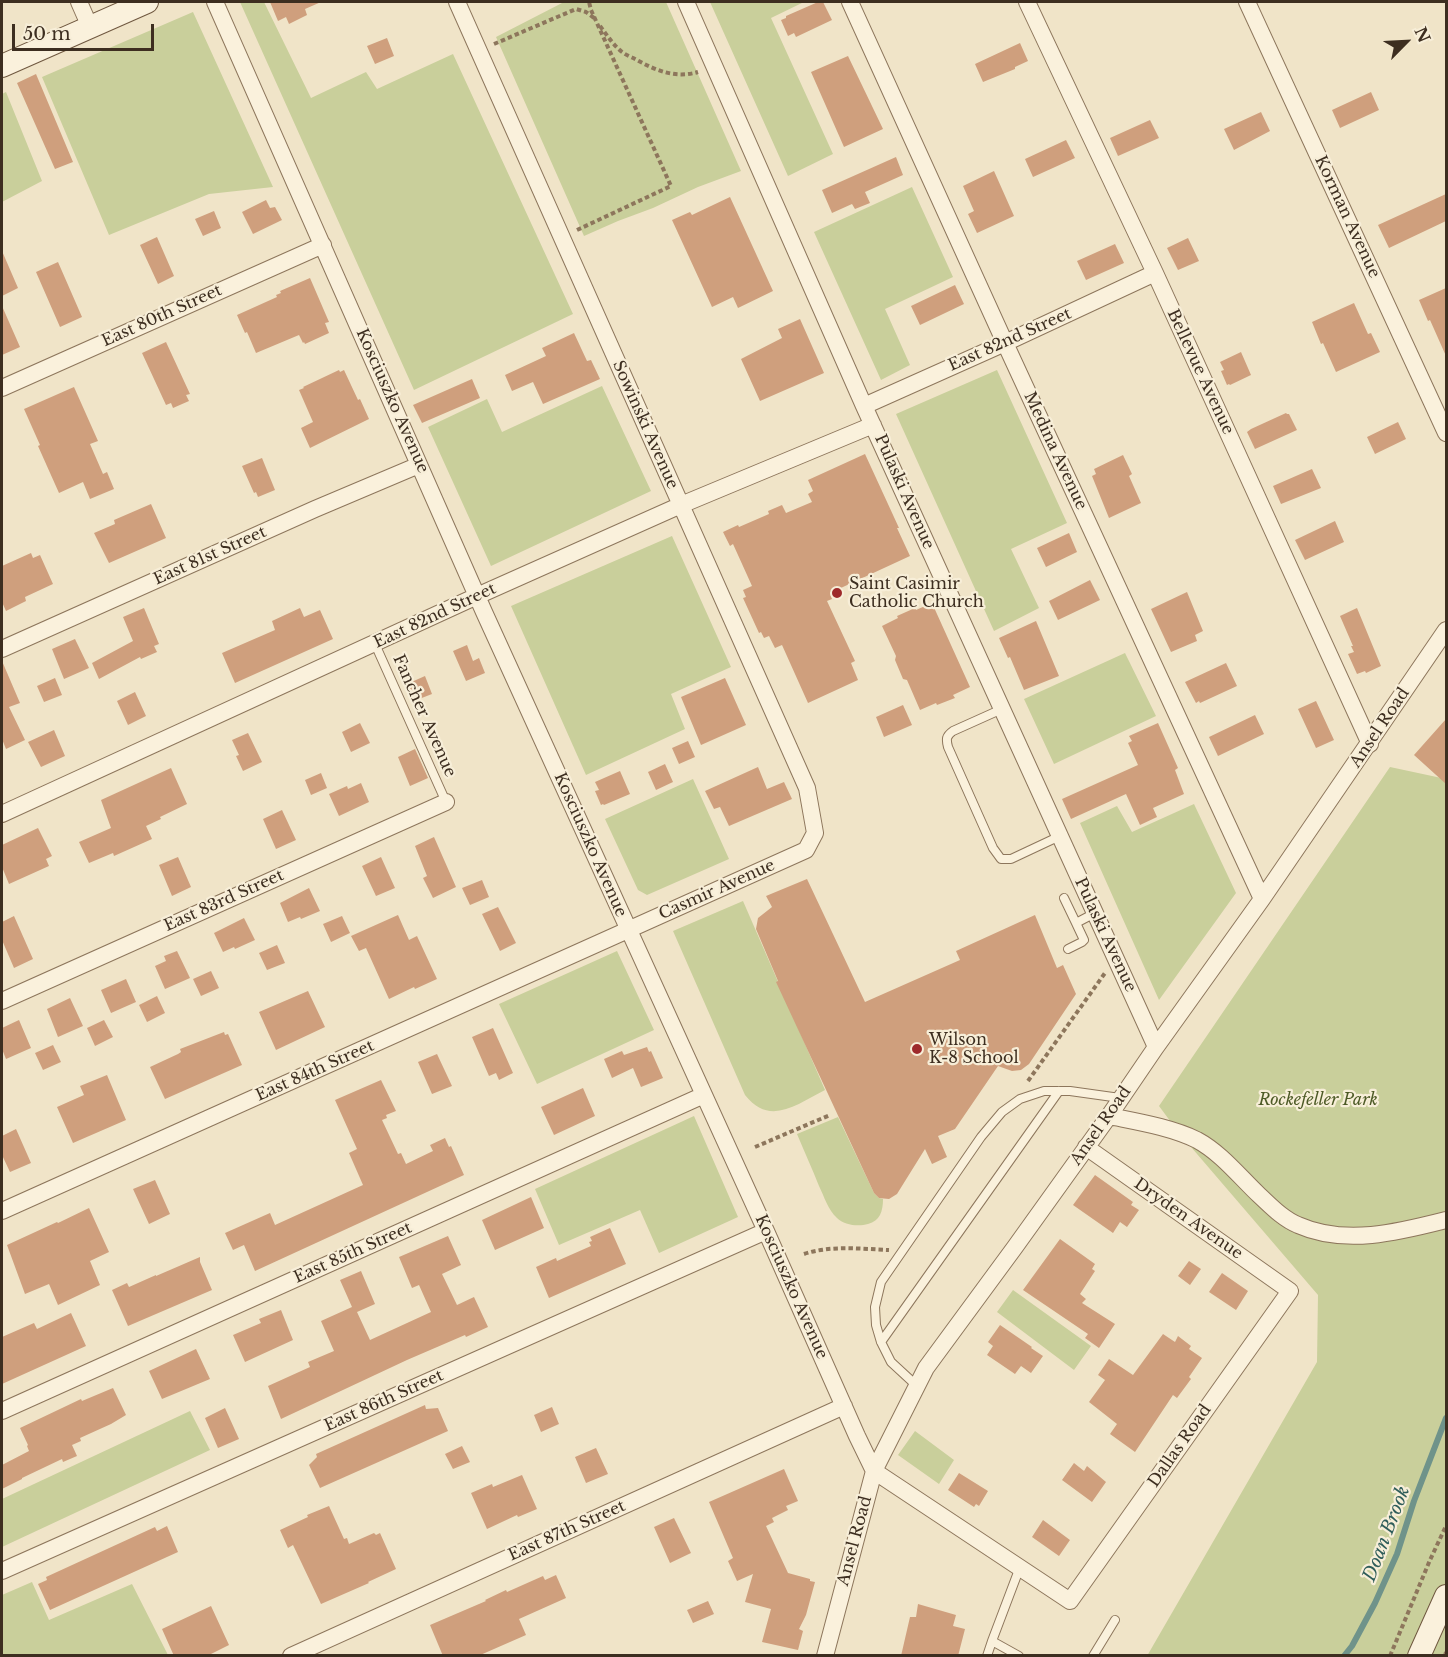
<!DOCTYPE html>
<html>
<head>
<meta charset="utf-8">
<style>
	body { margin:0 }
	#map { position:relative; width:1448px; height:1657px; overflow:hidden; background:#f0e4c8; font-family:"Libre Baskerville",serif }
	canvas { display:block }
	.frame { position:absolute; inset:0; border:3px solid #3d2e20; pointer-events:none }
	.north { position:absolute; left:1376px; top:12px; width:60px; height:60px; -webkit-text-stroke:4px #f7eed8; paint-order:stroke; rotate:66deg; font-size:16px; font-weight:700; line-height:24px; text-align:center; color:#3d2e20 }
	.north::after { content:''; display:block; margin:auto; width:21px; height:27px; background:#3d2e20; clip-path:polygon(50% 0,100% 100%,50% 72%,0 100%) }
	.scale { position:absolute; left:12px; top:24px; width:142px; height:27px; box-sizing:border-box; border:3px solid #3d2e20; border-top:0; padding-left:8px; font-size:18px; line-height:21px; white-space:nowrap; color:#3d2e20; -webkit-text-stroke:4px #f7eed8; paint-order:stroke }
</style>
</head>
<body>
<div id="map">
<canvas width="1448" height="1657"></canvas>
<div class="frame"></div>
<div class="north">N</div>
<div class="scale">50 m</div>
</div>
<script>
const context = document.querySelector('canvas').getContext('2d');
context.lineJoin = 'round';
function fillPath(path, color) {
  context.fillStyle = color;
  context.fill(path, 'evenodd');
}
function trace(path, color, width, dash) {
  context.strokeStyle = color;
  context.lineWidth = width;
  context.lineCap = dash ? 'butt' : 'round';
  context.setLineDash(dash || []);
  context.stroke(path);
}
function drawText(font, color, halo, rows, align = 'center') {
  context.font = font + ' "Libre Baskerville",serif';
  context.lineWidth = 4.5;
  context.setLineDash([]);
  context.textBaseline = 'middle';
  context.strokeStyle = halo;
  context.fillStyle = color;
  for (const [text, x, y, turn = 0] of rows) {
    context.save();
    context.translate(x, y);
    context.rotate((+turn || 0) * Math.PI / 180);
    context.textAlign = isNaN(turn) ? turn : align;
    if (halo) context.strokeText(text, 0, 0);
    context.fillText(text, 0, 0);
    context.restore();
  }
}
const green = new Path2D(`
	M240 2H264L311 98 366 72 377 89 453 54 573 314 414 390Z
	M564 2H666L741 171 698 187 653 208 618 221 584 236 496 37Z
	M710 2H804L771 18 833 154 788 176Z
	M193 12 273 187 209 194 109 235 42 77Z
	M6 92 42 181 2 202V94Z
	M912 187 953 277 885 309 910 365 881 380 814 232Z
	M997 370 1067 523 1011 549 1039 608 994 631 896 414Z
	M602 386 651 491 491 566 428 427 487 399 502 432Z
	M672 536 731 667 671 694 685 729 586 775 511 606Z
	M1125 653 1156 716 1054 764 1024 699Z
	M1390 767 1446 779V1655L1147 1656 1317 1362 1318 1295 1179 1133 1159 1106Z
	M693 779 729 859 647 895 638 890 605 819Z
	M1194 804 1236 893 1159 1000 1080 823 1117 806 1132 832Z
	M743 901 825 1090C797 1104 770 1127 745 1095L673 931Z
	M617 951 654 1030 537 1084 499 1004Z
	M694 1116 738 1217 659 1253 640 1210 559 1245 535 1189Z
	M838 1117 874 1193 879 1198 883 1199C883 1211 880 1221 868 1224 858 1227 844 1225 837 1218 828 1210 824 1196 819 1186 812 1168 804 1151 797 1134Z
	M1013 1290 1091 1346 1074 1370 997 1312Z
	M190 1411 210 1450 2 1547V1499Z
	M915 1431 954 1460 939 1484 898 1455Z
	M32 1582 49 1620 132 1584 168 1655H2V1595Z`);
const stream = new Path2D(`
	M1344 1656 1352 1646 1375 1603 1397 1554 1414 1501 1446 1418`);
const building = new Path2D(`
	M270 2H321L305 9 307 15 289 24 286 17 278 21Z
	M818 2H823L832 20 796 37 794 33 788 36 781 20 786 18V16Z
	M387 38 394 56 375 64 367 46Z
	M1020 43 1028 61 1015 67V69L983 82 975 64Z
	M848 56 883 129 844 147 811 72Z
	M36 74 73 162 55 169 17 83Z
	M1371 92 1379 110 1340 128 1332 110Z
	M1261 112 1270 131 1234 150 1224 129Z
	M1150 120 1159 138 1118 156 1110 138Z
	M1066 140 1075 158 1033 177 1025 159Z
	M896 157 903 175 865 192 870 203 855 209 852 204 832 213 822 190Z
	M994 171 1014 216 977 233 968 214 974 211 963 186Z
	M1446 194V221L1389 248 1378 225Z
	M730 197 773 291 738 308 733 297 712 307 672 220 690 212 692 215Z
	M266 200 270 208 275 207 282 220 253 234 242 212Z
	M214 211 221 228 203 236 195 219Z
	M157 237 174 276 158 284 140 245Z
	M1188 238 1199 261 1178 270 1167 248Z
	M1115 244 1124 263 1086 280 1077 261Z
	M2 251 18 288 2 296Z
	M58 262 82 317 60 327 36 272Z
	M310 278 329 322 325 323 329 333 305 344 304 342 303 343 299 335 256 353 247 332 245 333 237 315 277 297 276 295 281 293 280 291Z
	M955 285 964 304 920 325 911 306Z
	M1446 288V356L1430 320 1428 321 1419 300Z
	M1354 303 1368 334 1371 333 1380 352 1336 372 1323 343 1321 344 1312 322Z
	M2 306 20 347 2 355Z
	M800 319 824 373 760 401 741 359 782 338 778 329Z
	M574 333 587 361 591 360 600 379 543 404 533 382 512 391 505 375 546 356 542 348Z
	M166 342 190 394 186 395 189 401 173 408 171 403 166 405 142 353Z
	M1241 352 1251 375 1230 385 1229 384 1227 385 1221 371 1224 370 1220 362Z
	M339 370 340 372 344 370 358 400 360 399 369 419 310 448 301 428 313 422 299 390 304 388 303 387Z
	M472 379 480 398 422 423 413 405Z
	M74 387 98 441 90 444 103 474 107 472 114 489 90 499 83 482 59 493 38 446 40 445 24 409Z
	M1286 413 1287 414H1289L1297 430 1255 449 1247 432 1251 429Z
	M1398 422 1406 439 1375 454 1367 437Z
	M865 454 899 528H897L910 556 830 593 832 599 827 601 855 661 851 663 858 680 808 703 782 645 775 648 769 636 764 638 761 632 759 633 743 598 746 597 743 590 752 586 733 544 730 546 723 532 738 525 739 527 769 514 768 511 782 505 786 513 812 502 808 494 813 491 808 480Z
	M1123 455 1132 474 1129 476 1141 503 1109 518 1092 476 1096 474 1094 469Z
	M262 458 275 490 258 497 256 492 254 493 242 466Z
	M1312 469 1321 488 1281 504 1273 486Z
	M151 504 166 538 109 563 94 533 115 524 114 520Z
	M1335 521 1344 542 1305 560 1295 540Z
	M1069 533 1077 552 1046 567 1037 548Z
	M31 553 33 558 40 555 53 584 25 597 26 601 6 611 2 602V566Z
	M1090 580 1100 600 1058 620 1049 601Z
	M1187 592 1203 631 1195 635 1197 641 1171 652 1151 609Z
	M932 603 970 687 953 695 955 698 937 705 936 703 920 710 907 680 903 679 895 660 896 656 882 626 898 618 897 616 915 608 916 610Z
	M144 608 159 644 154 646 157 652 141 659 140 657 99 679 92 663 133 641 123 617Z
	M300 608 304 617 320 610 333 639 235 683 222 653 275 630 272 621Z
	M1357 608 1381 666 1366 673 1365 671 1357 674 1348 654 1354 652 1351 646H1353L1340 616Z
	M1036 621 1059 676 1024 690 1010 657 1008 658 999 638Z
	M75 639 89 668 64 679 52 649Z
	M467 645 473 661 479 658 485 673 466 681 453 651Z
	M2 661 20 703 9 707 25 740 6 749 2 739Z
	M1226 663 1237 686 1200 703 1199 701 1196 703 1185 682Z
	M425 676 432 694 414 701 407 684Z
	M55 678 62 695 44 702 37 686Z
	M725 678 746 725 701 745 681 697Z
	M135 692 146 716 128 725 117 701Z
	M1316 701 1334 740 1316 748 1298 709Z
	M903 705 912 725 884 737 876 717Z
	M1255 715 1264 734 1218 756 1209 737Z
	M1446 719V784L1414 755Z
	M360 723 370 743 351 752 342 732Z
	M1158 723 1178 768 1175 770 1184 794 1153 808 1157 817 1140 825 1126 794 1071 819 1062 799 1138 765 1128 743 1132 741 1129 736Z
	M54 730 65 756 41 767 28 742Z
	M248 733 262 762 243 771 236 756 239 755 232 740Z
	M688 741 695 757 679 764 672 748Z
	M415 749 428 778 410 786 398 757Z
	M665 764 673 782 656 790 648 772Z
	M758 767 767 789 784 782 792 799 729 826 720 807 714 809 705 791Z
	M171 768 187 804 160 817 161 819 146 826 152 839 114 856 113 853 89 863 79 842 111 828 101 800Z
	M620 771 630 794 604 805 603 804 601 805 595 791 599 790 595 782Z
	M321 773 327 788 311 795 305 780Z
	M361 783 369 802 339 816 329 794 347 786 348 789Z
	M282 810 296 840 276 849 263 819Z
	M38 828 52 856 46 859 49 866 9 884 2 867V845Z
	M434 837 456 887 433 898 423 878 427 876 415 846Z
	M178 857 191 887 172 896 159 865Z
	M381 857 395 888 376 896 362 866Z
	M807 879 865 1002 960 960 956 951 1035 915 1057 968 1063 965 1076 994 1029 1064 1021 1070 1012 1071 998 1066 955 1129 938 1136 947 1157 932 1164 925 1149 897 1194 889 1199 879 1198 874 1193 776 982 778 981 756 929 758 918 772 907 766 896Z
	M482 880 489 897 470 905 462 888Z
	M309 888 320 911 301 919 300 917 288 922 280 903Z
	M498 907 516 943 500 951 482 914Z
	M398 915 409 940 417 936 437 979 415 989 414 987 389 999 366 948 359 951 351 936Z
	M14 916 33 959 14 968 2 940V922Z
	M342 916 350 933 331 942 323 924Z
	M244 918 255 940 235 949 234 947 223 952 214 933Z
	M277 945 285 963 267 970 259 953Z
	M177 951 190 978 165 989 155 966 166 961 164 956Z
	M211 971 219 988 201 996 193 979Z
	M126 979 136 1002 111 1013 101 990Z
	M308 991 325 1027 276 1050 259 1012Z
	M157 996 165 1013 147 1022 139 1005Z
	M70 998 83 1026 58 1037 47 1009Z
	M19 1020 31 1048 6 1059 2 1049V1028Z
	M104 1020 113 1037 95 1046 87 1028Z
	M493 1028 513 1073 499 1080 496 1073 489 1076 472 1037Z
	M224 1032 225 1035 228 1034 242 1065 165 1099 150 1067 178 1054 181 1052 180 1049Z
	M53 1045 61 1062 43 1070 35 1053Z
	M647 1047 649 1052 651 1051 663 1078 641 1087 633 1068 612 1078 604 1059 622 1051 624 1055Z
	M437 1054 452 1086 432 1094 418 1062Z
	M107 1075 126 1120 73 1143 57 1107 84 1095 80 1086Z
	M381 1080 396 1111 386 1115 387 1118 382 1120 398 1154 401 1153 406 1164 433 1151 430 1145 445 1138 449 1147 451 1146 464 1175 255 1271 244 1245 233 1250 225 1233 270 1213 275 1225 363 1185 349 1153 357 1149 335 1100Z
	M583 1088 595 1116 554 1135 541 1107Z
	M16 1129 31 1163 10 1172 2 1155V1136Z
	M1095 1175 1133 1202 1131 1205 1139 1210 1127 1227 1120 1222 1113 1233 1073 1205Z
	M155 1180 170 1214 149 1224 133 1189Z
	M531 1197 544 1228 495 1250 482 1220Z
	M89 1208 109 1252 90 1261 100 1285 58 1305 49 1284 25 1294 7 1245 57 1222 58 1223Z
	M610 1228 626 1264 549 1298 536 1267 556 1258 557 1261 591 1246 589 1242 592 1241 590 1237Z
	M448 1236 461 1265 442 1274 457 1305 474 1297 488 1327 466 1337 465 1335 407 1360 281 1419 268 1386 310 1367 308 1362 334 1351 321 1321 352 1307 340 1280 361 1271 375 1304 357 1312 370 1340 431 1312 419 1285 412 1288 399 1257Z
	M1060 1239 1095 1264 1092 1269 1095 1271 1080 1294 1086 1299 1082 1303 1115 1324 1099 1348 1085 1338 1088 1334 1023 1290Z
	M200 1257V1262L212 1290 128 1326 112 1290 127 1283 129 1287 156 1275V1276Z
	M1189 1261 1201 1269 1190 1285 1178 1276Z
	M1222 1273 1248 1291 1236 1310 1209 1292Z
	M281 1310 293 1340 245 1362 233 1335 261 1323 259 1319Z
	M71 1313 86 1346 2 1384V1337L34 1323 37 1329Z
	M1000 1325 1032 1347 1031 1348 1043 1356 1031 1373 1021 1366 1015 1374 987 1355 993 1346 988 1342Z
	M1163 1334 1175 1342 1178 1336 1191 1346 1189 1349 1202 1358 1189 1377 1191 1379 1177 1398 1173 1395 1135 1452 1110 1434 1117 1424 1089 1402 1105 1380 1098 1375 1109 1359 1133 1375Z
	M196 1349 210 1379 162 1399 149 1371Z
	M113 1388 126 1415 111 1424 80 1438 81 1441 72 1445 77 1456 63 1462 62 1459 22 1478V1479L2 1489V1465L29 1451 27 1446 28 1445 20 1428 81 1399 82 1401Z
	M425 1405 426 1409 438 1408 448 1431 320 1488 309 1465 317 1457 316 1454Z
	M552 1407 559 1424 541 1432 534 1415Z
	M225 1408 239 1439 218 1448 205 1418Z
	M462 1446 470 1462 453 1469 445 1454Z
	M596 1448 608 1474 586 1483 575 1457Z
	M1074 1463 1084 1471 1087 1466 1106 1482 1092 1502 1062 1480Z
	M784 1469 798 1501 786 1506 788 1510 772 1518 774 1522 766 1526 788 1573 810 1579V1581L815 1582 806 1615 799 1629 803 1631 798 1650 762 1642 771 1609 745 1602 753 1574 737 1581 728 1561 733 1558 709 1502Z
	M959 1473 988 1491 979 1506 976 1504 974 1507 948 1490Z
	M522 1475 537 1509 518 1517 517 1515 487 1529 471 1493 492 1484 493 1487Z
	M329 1506 344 1539 347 1538 349 1544 374 1533 376 1535 380 1533 396 1569 368 1582 369 1583 321 1604 293 1545 288 1548 280 1530 308 1517 307 1515Z
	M674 1518 691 1553 670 1563 654 1527Z
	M1043 1520 1070 1540 1059 1556 1032 1537Z
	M167 1526 178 1552 50 1610 38 1584 47 1580 46 1577 155 1527 157 1531Z
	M556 1575 566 1598 519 1619 526 1635 478 1656H443L430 1625 486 1601 485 1600 506 1590 507 1592 543 1576 545 1580Z
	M708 1601 714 1614 693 1623 687 1610Z
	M918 1604 956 1615 953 1626 965 1629 958 1656H901L910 1617H916Z
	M211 1606 229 1645 207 1656H174L162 1629Z`);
const path = new Path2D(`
	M600 26C607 35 613 45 622 52 626 55 631 57 635 59 655 70 675 79 698 72
	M494 44 576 9 586 12 594 18
	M577 230 671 186 591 10 589 2
	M1028 1081 1105 973
	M755 1147 830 1115
	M804 1254C831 1245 861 1249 889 1250
	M1390 1656 1430 1560 1446 1526
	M1445 1656 1446 1652`);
const lane = new Path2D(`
	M375 644 446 802
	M1002 709 953 731C946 736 946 739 948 747L993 848 1001 859H1011L1060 836
	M1064 898 1076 923
	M1068 949 1082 942 1084 940 1076 923 1095 913
	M881 1342 1059 1091
	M917 1386 891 1362 881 1342 876 1325 875 1307 881 1282 981 1137 1002 1112 1020 1099 1044 1091H1070L1120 1098
	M992 1641 1020 1567
	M987 1656 992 1641 1019 1656
	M1093 1656 1115 1620`);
const street = new Path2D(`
	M79 2 90 27
	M215 2 484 612 766 1231 857 1436 874 1471 1070 1601 1290 1291 1086 1147
	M686 2 864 406 1156 1047
	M850 2 1005 343 1262 899
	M1027 2 1155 273 1370 744
	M1247 2 1446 433
	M2 388 323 245
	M864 406 1005 343 1155 273
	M2 649 315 509 419 465
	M2 814 477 596 681 505 873 425
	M2 1001 446 802
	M1109 1116C1138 1122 1170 1127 1197 1140 1221 1153 1239 1176 1259 1195 1271 1206 1283 1219 1298 1225 1345 1246 1399 1232 1446 1220
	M2 1211 806 850 815 833 807 788 457 2
	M2 1411 704 1095
	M2 1571 766 1231
	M291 1656 844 1406
	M825 1656 874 1471 926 1368 1015 1247 1109 1116 1156 1047 1262 899 1446 630`);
const secondary = new Path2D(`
	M2 66 147 2
	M1419 1656 1446 1596`);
const markers = [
	[837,593,6,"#9e2a2b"],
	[917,1049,6,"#9e2a2b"]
];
const streetNames = [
	["Korman Avenue",1347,217,65],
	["East 80th Street",162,316,-24],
	["East 82nd Street",1010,340,-24],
	["Bellevue Avenue",1200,372,65],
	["Kosciuszko Avenue",392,401,66],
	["Sowinski Avenue",645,425,66],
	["Medina Avenue",1055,451,65],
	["Pulaski Avenue",904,492,66],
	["East 81st Street",210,556,-24],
	["East 82nd Street",435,616,-25],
	["Fancher Avenue",424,716,66],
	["Ansel Road",1380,728,-56],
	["Kosciuszko Avenue",590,845,66],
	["Casmir Avenue",717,890,-24],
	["East 83rd Street",224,901,-24],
	["Pulaski Avenue",1105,935,65],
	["East 84th Street",315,1071,-24],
	["Ansel Road",1101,1126,-55],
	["Dryden Avenue",1188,1219,35],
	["East 85th Street",353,1253,-24],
	["Kosciuszko Avenue",791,1287,66],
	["East 86th Street",384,1401,-24],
	["Dallas Road",1180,1446,-55],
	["East 87th Street",567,1531,-24],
	["Ansel Road",855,1541,-75]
];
const poiNames = [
	["Saint Casimir",849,584],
	["Catholic Church",849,602],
	["Wilson",929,1040],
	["K-8 School",929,1058]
];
const parkNames = [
	["Rockefeller Park",1318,1100]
];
const waterNames = [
	["Doan Brook",1387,1534,-69]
];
fillPath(green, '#c9cf9b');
trace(stream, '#6f938a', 6);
fillPath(building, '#cf9f7d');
trace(lane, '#8d765c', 10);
trace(street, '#8d765c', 18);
trace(secondary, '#6f573f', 24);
trace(path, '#8d765c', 4, [4.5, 3]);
trace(lane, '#faf1dc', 8);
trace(street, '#faf1dc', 16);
trace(secondary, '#faf1dc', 22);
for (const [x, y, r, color] of markers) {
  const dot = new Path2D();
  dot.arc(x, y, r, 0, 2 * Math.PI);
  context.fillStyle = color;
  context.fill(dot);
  trace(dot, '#f7eed8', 2);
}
drawText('16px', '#3d2e20', '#f7eed8', streetNames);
drawText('16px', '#3d2e20', '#f7eed8', poiNames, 'left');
drawText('italic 16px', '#4d5a26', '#f7eed8', parkNames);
drawText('italic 18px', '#2f5d5a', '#f7eed8', waterNames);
</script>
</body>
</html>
